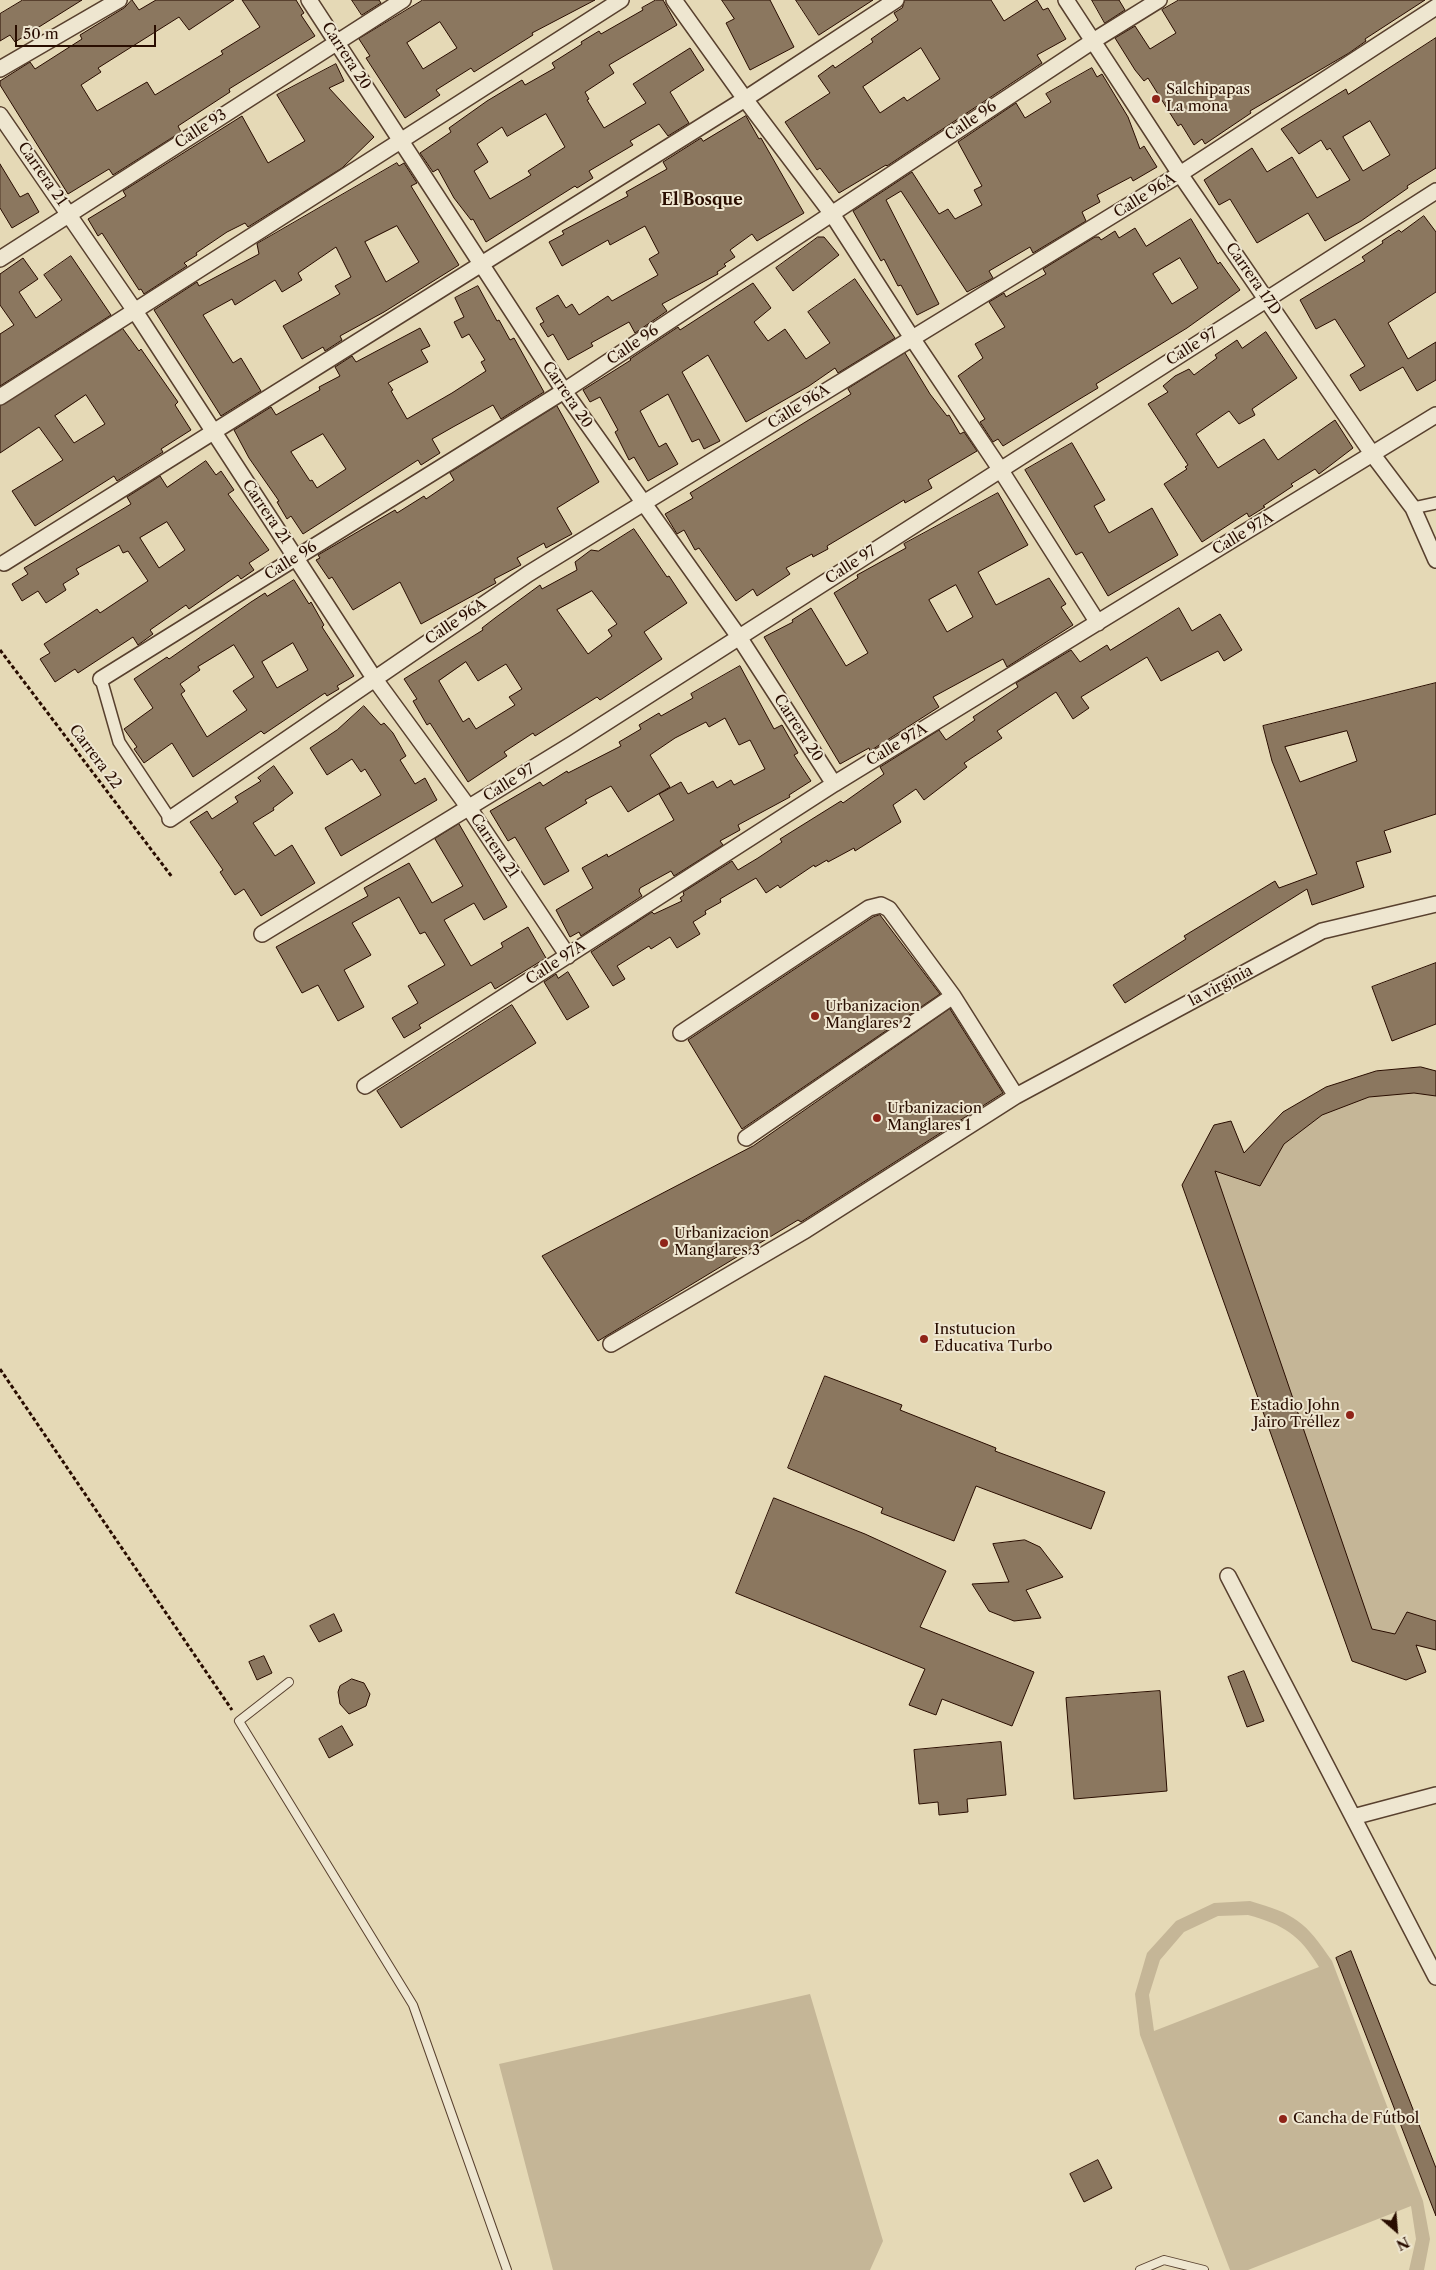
<!DOCTYPE html>
<html>
<head>
<meta charset="utf-8">
<style>
	body { margin:0 }
	#map { position:relative; width:1436px; height:2270px; overflow:hidden; background:#e5d9b6; font-family:"Libre Caslon Text",serif }
	canvas { display:block }
	.north { position:absolute; left:1371px; top:2205px; width:50px; height:50px; -webkit-text-stroke:4px #eee6d0; paint-order:stroke; rotate:153deg; font-size:14px; font-weight:700; line-height:20px; text-align:center; color:#290d00 }
	.north::after { content:''; display:block; margin:auto; width:18px; height:22px; background:#290d00; clip-path:polygon(50% 0,100% 100%,50% 72%,0 100%) }
	.scale { position:absolute; left:15px; top:25px; width:141px; height:22px; box-sizing:border-box; border:2px solid #290d00; border-top:0; padding-left:6px; font-size:15px; line-height:18px; white-space:nowrap; color:#290d00; -webkit-text-stroke:4px #eee6d0; paint-order:stroke }
</style>
</head>
<body>
<div id="map">
<canvas width="1436" height="2270"></canvas>
<div class="north">N</div>
<div class="scale">50 m</div>
</div>
<script>
const context = document.querySelector('canvas').getContext('2d');
context.lineJoin = 'round';
function fillPath(path, color) {
  context.fillStyle = color;
  context.fill(path, 'evenodd');
}
function trace(path, color, width, dash) {
  context.strokeStyle = color;
  context.lineWidth = width;
  context.lineCap = dash ? 'butt' : 'round';
  context.setLineDash(dash || []);
  context.stroke(path);
}
function drawText(font, color, halo, rows, align = 'center') {
  context.font = font + ' "Libre Caslon Text",serif';
  context.lineWidth = 4;
  context.setLineDash([]);
  context.textBaseline = 'middle';
  context.strokeStyle = halo;
  context.fillStyle = color;
  for (const [text, x, y, turn = 0] of rows) {
    context.save();
    context.translate(x, y);
    context.rotate((+turn || 0) * Math.PI / 180);
    context.textAlign = isNaN(turn) ? turn : align;
    if (halo) context.strokeText(text, 0, 0);
    context.fillText(text, 0, 0);
    context.restore();
  }
}
const green = new Path2D(`
	M1421 1067 1436 1071V1650L1416 1646 1426 1672 1406 1680 1352 1661 1182 1185 1214 1125 1231 1121 1244 1152 1283 1112 1376 1071Z
	M1250 1901C1295 1914 1305 1921 1332 1961L1423 2201 1430 2239 1424 2270H1409L1416 2239 1411 2206 1248 2270H1230L1140 2035 1135 1994 1147 1953 1176 1921 1214 1903ZM1248 1915C1284 1925 1299 1934 1319 1967L1154 2031 1149 1995 1160 1960 1184 1932 1218 1916Z
	M810 1994 883 2241 870 2270H553L499 2064Z`);
const building = new Path2D(`
	M23 0H82L15 42 10 35 0 41V14Z
	M132 0 139 10 156 0H234L189 30 179 17 98 68 101 72 81 85 97 111 147 82 155 95 223 54 221 51 260 27 242 0H296L304 13 301 15 315 36 229 89 230 92 178 126 181 132 113 175 109 169 68 194 0 85V81L30 62 35 69 82 39 80 35 124 8Z
	M352 0H379L381 3 362 15Z
	M423 0H595L532 33 533 35 474 72 471 68 436 90 440 95 405 118 366 58 370 56 359 39ZM440 22 457 48 423 69 407 43Z
	M656 0H663L677 25 609 65 614 73 585 92 589 99 587 100 604 128 646 103 633 84 690 48 704 70 670 92 689 123 668 136 659 124 630 141 633 145 589 171 593 178 577 188 575 186 486 242 473 219 471 220 454 198 438 169 433 172 420 153 451 132 449 128 487 101 522 80 525 85 555 68 552 63 582 44 581 42 599 31 601 34 643 10 642 8ZM546 114 565 147 528 171 531 175 490 199 474 171 488 162 477 144 502 127 507 136Z
	M722 0H770L794 47 750 70 726 23 734 19Z
	M796 0H873L819 35Z
	M905 0H991L1004 21 1037 0 1043 10 1048 8 1066 39 1037 55 1042 63 887 166 886 165 839 193 820 168 817 170 785 122 830 93 818 76 833 65 835 68 873 42 871 39 898 20 894 13 902 8ZM921 48 940 79 907 101 904 97 880 113 863 87Z
	M1092 0H1119L1125 10 1105 23Z
	M1179 0H1425L1365 39 1366 41 1349 53 1250 111 1251 113 1205 144 1202 139 1194 145 1181 124 1178 126 1148 78 1144 81 1135 70 1115 38 1135 26 1150 49 1176 33 1162 10Z
	M1436 38V168L1407 186 1408 188 1361 221 1325 241 1308 213 1257 243 1230 199 1219 205 1204 180 1252 148 1267 172 1292 157 1317 198 1350 180 1330 148 1327 150 1321 140 1299 154 1281 129 1346 89 1348 94ZM1370 121 1390 155 1363 171 1343 137Z
	M336 64 344 81 329 88 374 137 342 168 248 227 245 223 227 232 196 253 197 255 184 263 187 266 144 294 141 289 139 290 102 233 98 236 88 219 126 196 123 191 242 116 268 163 305 141 277 95Z
	M1092 68 1097 77 1102 74 1128 117 1140 149 1144 146 1157 167 1133 181 1131 177 1097 195 1100 202 1082 212 1086 221 1033 253 1030 247 989 271 993 278 967 292 901 191 886 200 939 304 917 315 901 285 898 286 884 259 881 261 853 211 912 172 939 214 948 209 955 219 982 205 974 190 982 186 958 142 1016 103 1025 118 1051 102 1046 94Z
	M746 116 759 139 761 138 804 213 757 241 752 234 730 250 735 257 724 264 726 266 717 272 718 274 662 304 667 311 635 333 629 322 591 343 593 346 568 360 553 334 548 337 540 324 544 322 536 308 558 295 566 308 572 304 579 315 608 296 612 301 658 275 649 259 659 253 645 226 610 245 608 240 562 266 549 242 564 234 562 231 628 196 626 192 667 169 663 162 701 138 703 141Z
	M397 163 399 166 404 163 417 183 411 186 459 265 384 312 340 336 342 340 325 351 323 347 302 359 283 326 340 294 335 286 351 277 336 247 298 273 302 280 282 292 275 280 235 305 232 299 203 315 233 363 241 358 261 391 221 416 154 310 197 282 199 286 259 254 257 244ZM397 226 419 262 386 282 365 242Z
	M0 164 20 197 28 193 39 212 12 228 0 208Z
	M1424 216 1436 232V292L1388 323 1408 359 1436 342V380L1417 391 1403 367 1360 391 1350 375 1365 366 1335 319 1316 329 1300 300 1365 261 1362 257 1383 243 1382 241 1399 230 1401 232Z
	M1191 219 1218 264 1220 262 1240 290 1187 328 1096 384 1098 388 1078 400 1003 446 998 439 993 442 980 422 985 419 958 376 983 358 975 344 1005 327 989 302 1004 293 1006 297 1046 274 1043 269 1095 237H1099L1101 240 1115 231 1119 238 1135 228 1146 246ZM1180 258 1198 288 1172 304 1153 274Z
	M818 237H824L839 255 793 291 776 268Z
	M71 256 111 315 0 386V334L14 325 0 305V274L23 258 38 279 19 292 36 318 62 300 44 275Z
	M855 279 895 338 838 373 835 368 809 386 746 422 708 355 682 372 720 441 704 449 699 439 692 442 668 394 640 411 659 447 666 443 678 464 648 481 634 457 629 460 615 432 618 430 600 397 590 402 583 390 631 360 630 359 678 327 680 330 753 283 771 308 754 322 768 341 785 329 806 359 830 343 808 312Z
	M478 286 497 321 499 320 510 340 514 338 544 392 501 419 493 405 453 427 432 439 440 453 421 465 418 460 303 534 291 516 287 519 277 502 279 501 249 458 234 430 271 407 276 415 320 390 319 387 340 376 335 367 352 356 356 362 420 328 430 346 421 350 428 362 388 383 393 390 391 391 407 419 452 393 486 371 481 362 485 360 469 334 462 338 454 322 464 317 455 298ZM323 434 346 469 317 488 312 480 310 481 291 452Z
	M123 329 139 351 141 349 178 402 175 405 191 430 161 449 163 452 117 481 114 476 35 526 12 491 63 460 39 427 0 453V406ZM86 395 105 424 74 443 55 416Z
	M1266 332 1297 378 1252 409 1255 415 1239 424 1229 411 1196 434 1218 468 1264 439 1278 460 1335 420 1353 448 1319 474 1315 469 1291 484 1293 486 1263 506 1265 507 1249 517 1247 513 1202 542 1164 484 1187 469 1185 467 1188 465 1148 404 1168 392 1163 386 1175 376 1189 369 1194 375 1217 358 1215 355 1237 340 1242 348Z
	M905 353 930 394 947 416 949 415 960 434 964 432 977 451 928 480 932 488 905 503 904 500 827 546 828 549 813 557 812 554 786 568 790 574 757 596 753 589 736 601 699 548 695 550 684 530 677 534 665 514 693 498 690 493 851 394 848 389Z
	M557 406 599 482 557 508 572 534 546 548 544 543 517 558 521 565 494 579 496 583 421 624 400 582 353 610 332 577 329 579 316 560 320 558 318 555 395 510 397 513 424 496 426 499 454 480 450 473Z
	M1072 443 1105 500 1094 506 1109 533 1152 508 1178 555 1108 596 1082 552 1076 555 1025 470Z
	M206 461 216 475 221 471 234 490 228 494 269 550 249 563 254 570 241 579 238 575 189 609 186 605 150 630 153 634 138 645 133 637 78 673 75 669 55 682 40 659 50 653 44 644 97 609 100 613 148 581 128 551 123 553 119 545 76 569 79 574 63 584 66 590 46 603 38 591 22 601 12 584 28 574 24 568 131 504 127 497 160 476 167 487ZM167 522 185 550 159 568 140 538Z
	M998 493 1028 545 978 572 996 605 1049 578 1066 604 1061 607 1073 625 1007 667 1003 659 933 697 939 707 870 751 869 748 840 764 764 637 793 622 792 620 811 608 846 666 868 653 834 593 858 578 857 575 906 548 904 544ZM956 585 973 617 947 632 929 600Z
	M634 529 667 577 669 576 687 603 644 632 662 659 600 700 597 697 535 736 533 733 504 752 507 756 468 782 430 723 427 725 413 701 417 699 404 679 483 630 482 628 495 618 540 585 542 589 577 570 575 562 591 550 598 551ZM592 591 617 624 608 630 612 636 588 654 557 610ZM466 662 478 681 506 664 522 689 509 697 515 705 476 729 469 718 463 722 439 681Z
	M294 580 309 604 311 602 324 625 322 627 354 676 337 686 339 689 327 696 325 693 264 734 261 731 193 777 172 743 144 763 134 749 137 747 124 729 153 708 134 679 167 657 169 659 251 602 265 593 267 596ZM293 643 308 670 277 688 262 662ZM234 645 254 677 233 691 247 710 207 737 181 694 185 691 180 684 200 670 198 667Z
	M1179 608 1192 631 1220 614 1242 650 1224 661 1218 651 1161 681 1147 657 1081 697 1089 708 1073 719 1056 692 997 731 1002 738 964 763 967 767 924 800 916 789 893 805 901 822 855 851 854 848 828 862 827 860 815 867 814 865 780 888 778 885 766 893 756 878 720 899 721 902 705 911 706 914 693 922 700 934 677 948 670 937 651 949 649 946 617 966 625 979 613 986 591 952 652 912 654 914 682 901 680 898 684 895 683 892 732 861 738 870 758 858 782 842 780 839 841 801 843 803 884 774 880 767 939 730 946 740 975 720 973 717 1018 687 1016 683 1071 650 1080 662 1107 645 1110 650Z
	M740 666 774 729 782 725 798 753 794 755 811 781 789 795 790 797 738 825 740 830 720 841 723 845 674 876 671 871 640 888 639 891 642 896 581 936 579 932 570 937 556 910 593 888 582 868 607 854 608 857 674 820 659 794 681 782 688 794 713 781 717 788 731 780 734 785 765 769 750 740 739 745 725 718 709 727 706 722 675 738 650 755 670 787 628 812 611 786 585 800 587 803 545 828 569 871 544 885 515 837 508 841 490 811 540 782 543 786 567 771 568 773 621 746 619 742 641 729 639 725 659 713 661 716 693 698 691 694Z
	M1436 683V814L1384 831 1391 852 1356 862 1364 887 1312 905 1307 889 1125 1003 1113 985 1186 939 1184 936 1275 881 1279 888 1317 874 1272 761 1263 726ZM1347 731 1357 761 1300 782 1285 747Z
	M364 706 381 725 384 723 393 733 406 756 400 760 415 784 425 778 437 800 341 856 325 828 381 795 365 769 361 772 352 759 327 775 310 748 337 730Z
	M274 766 293 793 273 808 274 810 253 823 275 856 292 845 315 883 261 916 244 889 235 895 220 872 223 870 190 822 207 811 212 819 238 802 235 797 261 781 258 778Z
	M459 824 507 907 484 920 474 903 444 920 471 966 503 947 501 943 528 927 546 958 495 989 491 982 419 1025 421 1028 404 1038 392 1018 418 1003 408 986 445 965 425 932 420 934 399 897 352 923 371 955 344 970 364 1007 338 1021 318 985 302 993 276 947 368 896 364 888 409 863 432 903 463 886 435 839Z
	M880 915 940 994 742 1129 688 1040 873 917Z
	M1436 963V1024L1392 1041 1372 987Z
	M568 972 589 1007 567 1020 544 982 556 974 558 978Z
	M512 1005 536 1043 401 1128 377 1091Z
	M950 1009 1003 1093 801 1222 798 1220 598 1341 542 1256 753 1146Z
	M1421 1067 1436 1071V1096L1414 1093 1369 1097 1322 1115 1284 1144 1260 1186 1215 1171 1372 1629 1395 1634 1407 1612 1436 1621V1650L1416 1645 1426 1672 1406 1680 1352 1661 1182 1185 1214 1125 1231 1121 1244 1153 1283 1112 1326 1087 1376 1071Z
	M825 1376 902 1405 900 1410 996 1448 995 1451 1105 1492 1091 1529 976 1486 954 1541 881 1513 883 1508 788 1468Z
	M774 1498 865 1534 946 1571 920 1627 1034 1672 1012 1726 942 1699 936 1715 909 1705 925 1669 736 1593Z
	M1025 1540 1040 1547 1063 1577 1026 1590 1041 1618 1014 1621 989 1611 972 1584 1009 1582 993 1544Z
	M334 1614 342 1631 319 1642 310 1626Z
	M264 1656 272 1673 257 1680 249 1662Z
	M1244 1671 1264 1721 1247 1727 1228 1677Z
	M352 1679 364 1683 370 1694 366 1706 349 1714 340 1704 338 1692 340 1686Z
	M1160 1691 1167 1791 1074 1799 1066 1698Z
	M342 1726 353 1745 329 1758 319 1739Z
	M1001 1742 1006 1795 967 1799 968 1812 939 1815 938 1802 919 1804 914 1750Z
	M1351 1951 1436 2168V2216L1336 1958Z
	M1098 2160 1112 2188 1084 2202 1070 2174Z`);
const path = new Path2D(`
	M0 650 172 877
	M0 1369 232 1710`);
const service = new Path2D(`
	M289 1682 239 1721 413 2005 507 2270
	M1140 2270 1164 2260 1204 2270`);
const pedestrian = new Path2D(`
	M1413 508 1436 503
	M101 679 119 742 170 819`);
const minor = new Path2D(`
	M309 0 564 391 739 637 834 784
	M674 0 745 99 832 214 912 338 1000 469 1098 623
	M1066 0 1180 174 1373 455 1413 508 1436 560
	M0 69 119 0
	M0 115 135 311 374 678 469 808 568 956
	M0 259 403 0
	M0 397 621 0
	M4 563 745 99 896 0
	M101 679 564 391 1093 41 1159 0
	M170 819 528 574 1180 174 1436 7
	M262 934 574 743 1436 191
	M365 1086 834 784 1436 415
	M1016 1096 1322 931 1436 904
	M746 1138 953 996
	M611 1344 806 1230 1016 1096 953 996 889 909 881 905 869 908 681 1033
	M1228 1576 1436 1977
	M1353 1817 1436 1795`);
const markers = [
	[1156,99,5,"#8f2418"],
	[815,1016,5,"#8f2418"],
	[877,1118,5,"#8f2418"],
	[664,1243,5,"#8f2418"],
	[924,1339,5,"#8f2418"],
	[1350,1415,5,"#8f2418"],
	[1283,2119,5,"#8f2418"]
];
const streetNames = [
	["Carrera 20",346,56,57],
	["Calle 96",971,121,-34],
	["Calle 93",201,129,-33],
	["Carrera 21",42,174,55],
	["Calle 96A",1145,196,-32],
	["Carrera 17D",1253,279,55],
	["Calle 96",633,345,-34],
	["Calle 97",1192,347,-32],
	["Carrera 20",567,395,56],
	["Calle 96A",799,407,-32],
	["Carrera 21",266,512,56],
	["Calle 97A",1243,534,-31],
	["Calle 96",291,561,-32],
	["Calle 97",851,565,-33],
	["Calle 96A",456,622,-34],
	["Carrera 20",798,728,57],
	["Calle 97A",897,745,-31],
	["Carrera 22",95,757,53],
	["Calle 97",509,783,-32],
	["Carrera 21",494,846,56],
	["Calle 97A",556,963,-33],
	["la virginia",1221,986,-28]
];
const poiNames = [
	["Salchipapas",1166,90],
	["La mona",1166,107],
	["Urbanizacion",825,1007],
	["Manglares 2",825,1024],
	["Urbanizacion",887,1109],
	["Manglares 1",887,1126],
	["Urbanizacion",674,1234],
	["Manglares 3",674,1251],
	["Instutucion",934,1330],
	["Educativa Turbo",934,1347],
	["Estadio John",1340,1406,"right"],
	["Jairo Tréllez",1340,1423,"right"],
	["Cancha de Fútbol",1293,2119]
];
const neighbourhoodNames = [
	["El Bosque",702,200]
];
fillPath(green, '#c5b697');
fillPath(building, '#8b775f');
trace(building, '#290d00', 1);
trace(service, '#58402e', 10);
trace(pedestrian, '#58402e', 14);
trace(minor, '#58402e', 18);
trace(path, '#290d00', 3, [4, 2.5]);
trace(service, '#eee6d0', 8);
trace(pedestrian, '#eee6d0', 11);
trace(minor, '#eee6d0', 15);
for (const [x, y, r, color] of markers) {
  const dot = new Path2D();
  dot.arc(x, y, r, 0, 2 * Math.PI);
  context.fillStyle = color;
  context.fill(dot);
  trace(dot, '#eee6d0', 2);
}
drawText('15px', '#290d00', '#eee6d0', streetNames);
drawText('15px', '#290d00', '#eee6d0', poiNames, 'left');
drawText('bold 16px', '#290d00', '#eee6d0', neighbourhoodNames);
</script>
</body>
</html>
